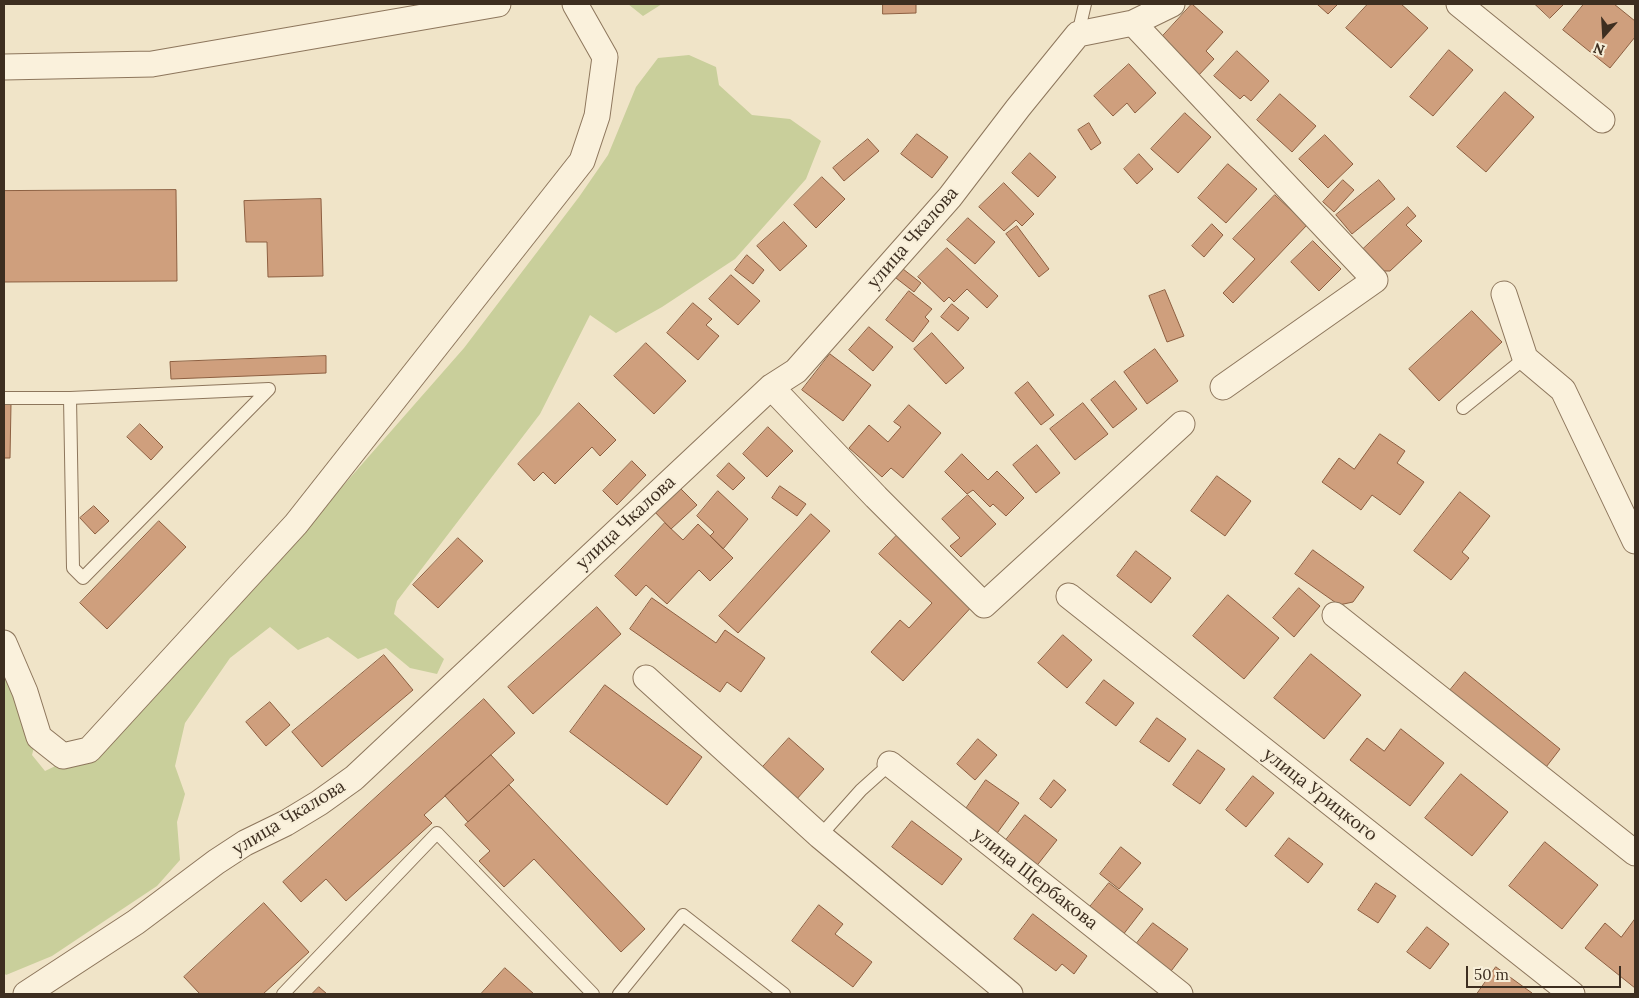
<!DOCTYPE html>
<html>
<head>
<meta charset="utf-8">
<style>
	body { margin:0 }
	#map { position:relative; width:1639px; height:998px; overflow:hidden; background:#f0e4c8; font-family:Lora,serif }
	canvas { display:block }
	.frame { position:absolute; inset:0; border:5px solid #3d2e20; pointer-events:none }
	.north { position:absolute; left:1579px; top:10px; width:50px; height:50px; -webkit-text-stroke:4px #f7eed8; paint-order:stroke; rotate:199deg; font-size:14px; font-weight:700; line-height:20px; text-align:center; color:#3d2e20 }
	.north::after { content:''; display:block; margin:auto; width:18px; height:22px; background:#3d2e20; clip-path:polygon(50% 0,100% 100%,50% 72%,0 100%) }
	.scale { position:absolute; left:1466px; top:966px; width:155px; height:22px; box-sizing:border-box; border:2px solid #3d2e20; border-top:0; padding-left:6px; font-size:15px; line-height:18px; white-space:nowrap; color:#3d2e20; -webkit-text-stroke:4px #f7eed8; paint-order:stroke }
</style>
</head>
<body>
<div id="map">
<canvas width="1639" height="998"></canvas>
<div class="frame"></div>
<div class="north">N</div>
<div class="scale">50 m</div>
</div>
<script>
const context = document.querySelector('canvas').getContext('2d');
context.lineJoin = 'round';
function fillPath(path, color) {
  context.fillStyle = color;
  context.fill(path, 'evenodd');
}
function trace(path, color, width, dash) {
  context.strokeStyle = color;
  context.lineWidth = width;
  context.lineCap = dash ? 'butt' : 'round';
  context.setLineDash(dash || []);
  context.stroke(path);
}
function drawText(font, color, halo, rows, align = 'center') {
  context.font = font + ' Lora,serif';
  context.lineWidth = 4;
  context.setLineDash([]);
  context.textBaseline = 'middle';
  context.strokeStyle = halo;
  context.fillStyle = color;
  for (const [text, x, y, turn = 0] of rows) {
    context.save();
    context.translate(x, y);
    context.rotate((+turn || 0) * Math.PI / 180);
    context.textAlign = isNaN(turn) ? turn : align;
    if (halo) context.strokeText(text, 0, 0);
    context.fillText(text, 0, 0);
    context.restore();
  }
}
const green = new Path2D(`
	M628 4H662L643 16Z
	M689 55 716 67 719 85 752 115 790 119 821 141 806 179 735 259 662 307 616 333 590 315 540 414 397 601 394 614 444 659 437 674 410 668 386 648 358 659 328 637 298 650 270 627 230 658 185 723 175 766 185 794 177 822 180 860 157 886 52 956 6 975 4 973V643L38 732 32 755 45 771 89 750 313 520 464 348 579 197 608 155 636 87 658 58Z`);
const building = new Path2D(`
	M883 4H916V13L883 14Z
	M1192 4 1223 32 1206 51 1214 59 1196 78 1181 65 1186 60 1161 38Z
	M1320 4H1338L1328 14 1318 5Z
	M1368 4H1401L1428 28 1391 68 1346 28Z
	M1535 4H1564L1550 18Z
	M1584 4H1614L1635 21V37L1610 68 1563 30Z
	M1449 50 1473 70 1433 116 1410 97Z
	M1237 51 1269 81 1251 101 1244 95 1240 99 1214 76Z
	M1129 64 1156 93 1135 113 1127 103 1113 116 1094 96Z
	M1505 92 1534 117 1486 172 1457 147Z
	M1280 94 1316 126 1292 152 1257 120Z
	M1185 113 1211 137 1178 173 1151 149Z
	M1089 123 1101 143 1091 150 1078 130Z
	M917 134 948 157 932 178 901 154Z
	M1325 135 1353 164 1328 188 1299 159Z
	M868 139 879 151 844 181 833 168Z
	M1030 153 1056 177 1038 197 1012 173Z
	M1139 154 1153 169 1137 184 1124 169Z
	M1228 164 1257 189 1226 223 1198 198Z
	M822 177 845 199 816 228 794 205Z
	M1343 180 1354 190 1334 212 1323 202Z
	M1379 180 1395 199 1352 234 1336 215Z
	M1004 183 1034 214 1022 226 1016 220 1004 231 979 207Z
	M176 190 177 281 4 282V191Z
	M1275 195 1307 225 1233 303 1223 293 1255 259 1233 239Z
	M321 199 323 276 268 277 267 242H246L244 201Z
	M1408 207 1416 216 1406 225 1422 241 1390 271H1378L1360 252Z
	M968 218 995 242 975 264 947 240Z
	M784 222 807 246 780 271 757 246Z
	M1212 224 1223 235 1204 257 1192 246Z
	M1017 226 1049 269 1039 277 1006 234Z
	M1313 241 1341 269 1319 291 1291 262Z
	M947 248 998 296 987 308 967 289 954 302 949 297 944 302 918 277Z
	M747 255 764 270 753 284 735 270Z
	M903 269 921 283 914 292 896 278Z
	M731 275 760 301 738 325 709 299Z
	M1165 290 1184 336 1167 342 1149 296Z
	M909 291 932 309 925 317 929 321 913 342 886 320Z
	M693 303 712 319 706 325 719 336 698 360 667 333Z
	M952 304 969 318 958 331 941 317Z
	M1472 311 1502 342 1439 401 1409 369Z
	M869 327 893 347 873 371 849 350Z
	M932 333 964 368 946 384 914 349Z
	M646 343 686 381 654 414 614 376Z
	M1155 349 1178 381 1147 404 1124 372Z
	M830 354 871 385 843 421 802 390Z
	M326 356V373L171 379 170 362Z
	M1115 381 1137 409 1113 428 1091 400Z
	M1028 382 1054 415 1041 425 1015 393Z
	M579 403 616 440 600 456 592 447 555 484 543 472 534 481 518 464Z
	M1083 403 1108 434 1075 460 1050 429Z
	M4 404H11L10 458H4Z
	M909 405 941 433 903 478 891 468 882 477 849 448 869 425 888 442 901 427 894 422Z
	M140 424 163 447 151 460 127 437Z
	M768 427 793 451 767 477 743 454Z
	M1380 434 1405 451 1397 463 1424 482 1400 515 1372 495 1361 510 1322 482 1339 458 1354 469Z
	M1037 445 1060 473 1036 493 1013 465Z
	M962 454 988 480 997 471 1024 498 1006 516 993 504 990 507 973 490 967 494 945 472Z
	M632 461 646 475 617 505 603 491Z
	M729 463 745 478 733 490 717 476Z
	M1217 476 1251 501 1225 536 1191 511Z
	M780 486 806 504 797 516 772 498Z
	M679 487 697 505 671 529 653 510Z
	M718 491 748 519 723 549 710 536 714 532 697 516Z
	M1460 492 1490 516 1462 552 1469 558 1451 580 1414 551Z
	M968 495 996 524 961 557 950 546 960 538 942 519Z
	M94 506 109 521 95 534 80 518Z
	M811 514 830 531 738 633 719 616Z
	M159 521 186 547 107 629 80 603Z
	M665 523 683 540 698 524 733 558 710 581 699 570 667 604 646 585 636 596 615 576Z
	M900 532 976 602 903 681 871 652 900 620 909 628 932 603 879 554Z
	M458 538 483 561 438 608 413 585Z
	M1313 550 1364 587 1353 602 1339 605 1295 574Z
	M1136 551 1171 578 1151 603 1117 576Z
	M1299 588 1320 606 1294 637 1273 618Z
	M1228 595 1279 638 1244 679 1193 636Z
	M652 598 716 643 725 630 765 658 741 692 727 682 720 692 630 629Z
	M597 607 621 634 533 714 508 687Z
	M1063 635 1092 660 1067 688 1038 663Z
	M1311 654 1361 695 1324 739 1274 698Z
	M384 655 413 690 322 767 292 732Z
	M1465 672 1560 749 1543 771 1447 694Z
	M1104 680 1134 703 1116 726 1086 703Z
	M605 685 702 757 667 805 570 732Z
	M484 699 515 733 424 815 432 823 346 901 326 879 301 902 283 882Z
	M270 702 290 725 266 746 246 722Z
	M1157 718 1186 739 1169 762 1140 742Z
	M1401 729 1444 763 1410 806 1350 760 1367 738 1384 751Z
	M789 738 824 769 795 801 760 770Z
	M978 739 997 755 975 780 957 764Z
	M1198 750 1225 769 1200 804 1173 785Z
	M491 755 514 780 468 822 445 796Z
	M1461 774 1508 812 1472 856 1425 818Z
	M1253 776 1274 793 1246 827 1226 810Z
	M986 780 1019 803 995 836 963 813Z
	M1054 780 1066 790 1051 808 1040 799Z
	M509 785 645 929 621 952 534 859 504 887 479 861 490 851 465 825Z
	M1025 815 1057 840 1035 868 1003 844Z
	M912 821 962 859 942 885 892 847Z
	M1289 838 1323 864 1308 883 1275 856Z
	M1545 842 1598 885 1562 929 1509 886Z
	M1121 847 1141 863 1119 889 1100 874Z
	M1109 883 1143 909 1119 940 1085 913Z
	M1376 883 1396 896 1378 923 1358 910Z
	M264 903 309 952 263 994H200L184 977Z
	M819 905 843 924 835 934 872 962 853 987 792 941Z
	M1033 914 1087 956 1074 974 1062 964 1056 971 1014 939Z
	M1635 919V988L1585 948 1605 923 1621 937Z
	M1153 923 1188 949 1168 975 1133 948Z
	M1427 927 1449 944 1430 969 1407 952Z
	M1496 967 1532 993 1531 994H1477Z
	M505 968 534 994H481Z
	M319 987 327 994H312Z`);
const service = new Path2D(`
	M1078 34 1085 4
	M4 398H70L269 389
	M70 398 73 568 83 578 269 389
	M1463 408 1525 358
	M820 836 861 790 890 764
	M283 994 437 833 593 994
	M619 994 683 915 784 994`);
const minor = new Path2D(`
	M1459 4 1602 120
	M1133 23 1375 280 1223 387
	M4 67 152 64 498 4
	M1504 294 1525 358 1563 390 1635 541
	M771 387 876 497 984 605 1182 424
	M1069 596 1572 994
	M1335 615 1635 853
	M4 643 25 692 39 737 63 756 89 750 296 524 582 161 597 116 605 57 575 4
	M646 678 820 836 1010 994
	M890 764 1180 994
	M26 994 136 922 216 862 245 843 286 823 319 803 354 778 771 387 796 371 950 197 1018 108 1078 34 1133 23 1172 4`);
const streetNames = [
	["улица Чкалова",913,238,-49],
	["улица Чкалова",626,523,-43],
	["улица Урицкого",1320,795,38],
	["улица Чкалова",289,818,-31],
	["улица Щербакова",1035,879,38]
];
fillPath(green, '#c9cf9b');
fillPath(building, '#cf9f7d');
trace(building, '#8d5f41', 1);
trace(service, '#8d765c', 14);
trace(minor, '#8d765c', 27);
trace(service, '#faf1dc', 12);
trace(minor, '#faf1dc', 25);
drawText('18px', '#3d2e20', '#f7eed8', streetNames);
</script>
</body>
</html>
